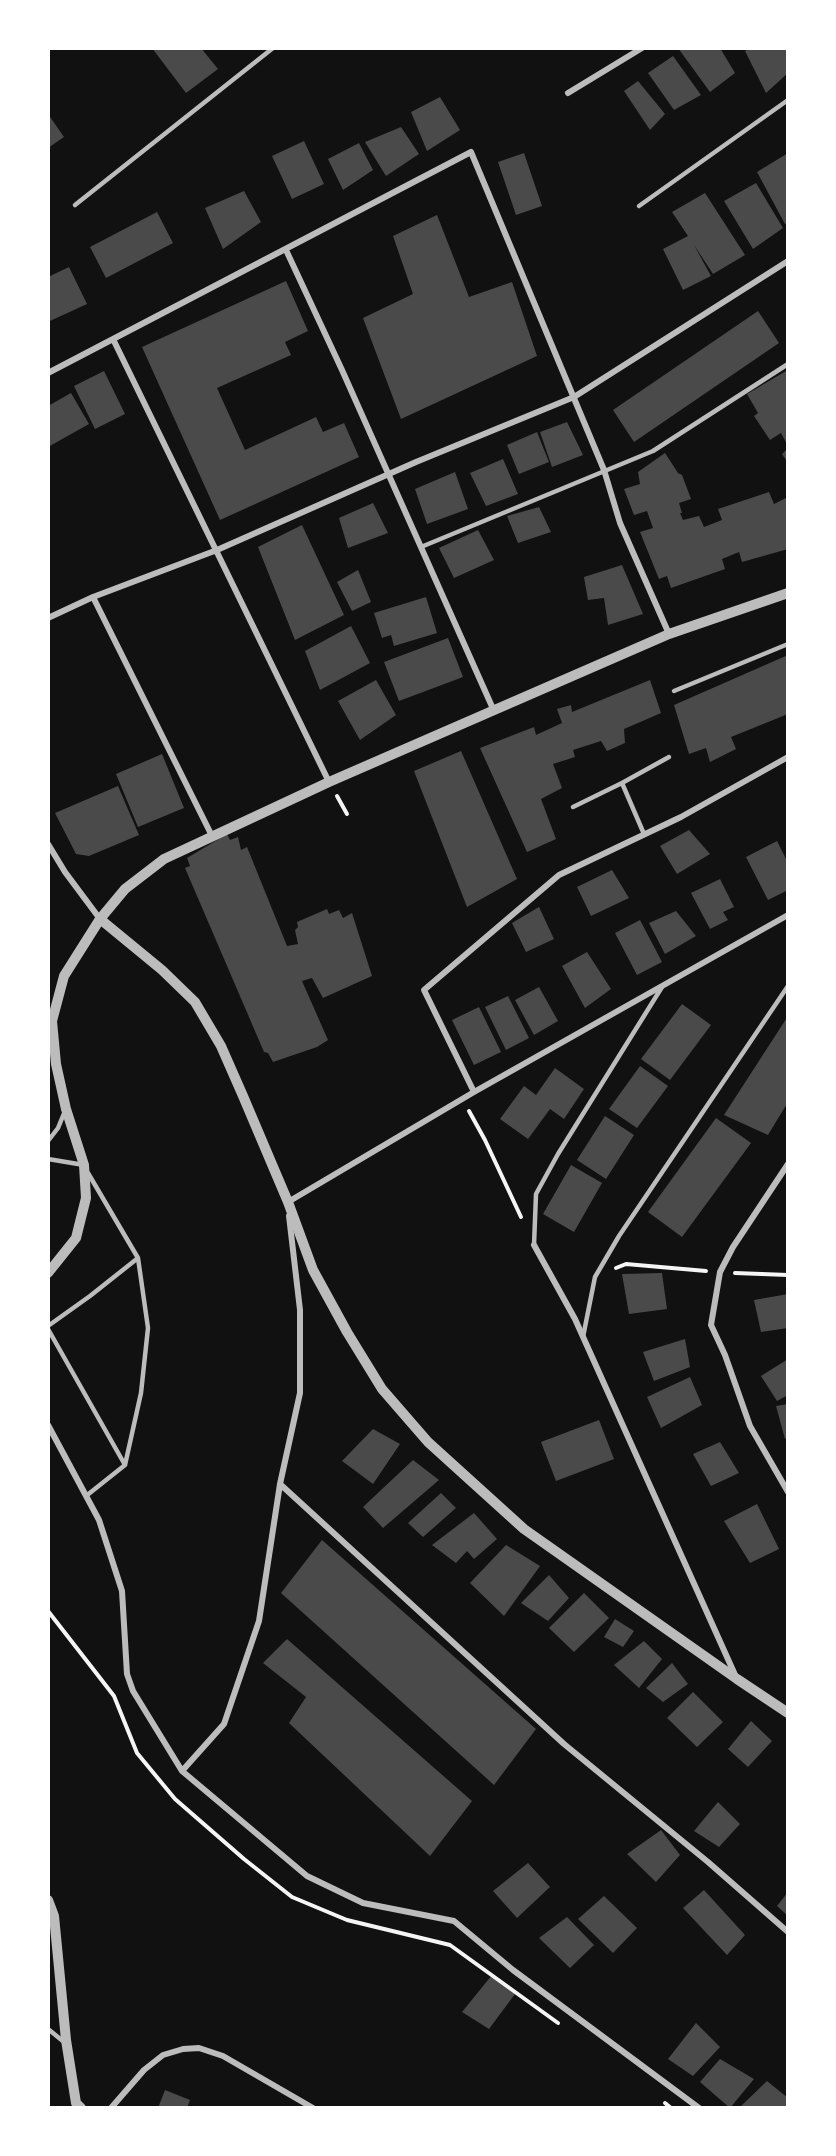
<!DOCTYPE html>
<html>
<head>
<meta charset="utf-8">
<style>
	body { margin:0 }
	#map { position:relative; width:836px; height:2156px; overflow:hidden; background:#111; font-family:"DM Sans",sans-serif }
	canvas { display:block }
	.frame { position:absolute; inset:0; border:50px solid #fff; pointer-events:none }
</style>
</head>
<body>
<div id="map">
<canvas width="836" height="2156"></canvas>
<div class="frame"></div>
</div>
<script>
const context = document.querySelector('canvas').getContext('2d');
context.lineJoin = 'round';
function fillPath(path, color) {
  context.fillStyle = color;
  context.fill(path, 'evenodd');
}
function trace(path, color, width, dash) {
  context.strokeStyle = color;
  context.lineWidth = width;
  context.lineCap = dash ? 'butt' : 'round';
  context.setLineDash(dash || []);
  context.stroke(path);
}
const building = new Path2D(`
	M152 48H201L218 69 186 93Z
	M678 48H720L735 73 710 92Z
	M750 48H788V73L766 93 745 51Z
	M673 56 701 95 674 110 648 73Z
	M638 81 665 114 650 130 624 91Z
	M440 97 460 130 427 151 411 112Z
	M48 114 64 137 48 148Z
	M401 127 419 154 386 176 365 142Z
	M304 141 324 184 292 199 272 156Z
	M359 143 373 170 343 190 328 159Z
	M524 153 542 206 516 215 498 162Z
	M788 153V223L785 224 757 172Z
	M756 183 783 228 753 249 724 201Z
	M244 191 261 222 223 249 205 208Z
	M705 193 745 255 713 274 694 245 711 276 683 290 663 249 688 236 672 212Z
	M157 212 173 243 106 278 90 247Z
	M437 215 469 297 512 282 537 356 401 419 363 318 413 294 393 236Z
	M69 267 87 304 50 321 48 316V277Z
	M286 281 308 331 285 342 291 355 217 388 245 450 316 417 323 432 344 423 359 457 220 520 142 347Z
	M758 311 779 343 634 442 613 410Z
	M104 371 125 414 95 429 74 386Z
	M786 371 788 373V446L781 433 770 440 754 416 758 413 747 394Z
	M71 393 89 424 48 447V406Z
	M567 422 583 455 552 467 540 432Z
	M537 432 549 462 519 474 507 445Z
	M788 448V463L782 454Z
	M665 453 678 473 682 475 691 499 679 503 682 513H680L683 520 699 516 704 527 722 520 718 509 769 492 774 504 788 497V549L742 562 739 552 722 559 725 569 671 588 667 576 659 579 640 532 653 528 647 511 634 515 624 489 640 484 638 472Z
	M503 459 518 494 486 506 470 473Z
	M455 472 468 509 427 524 415 489Z
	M373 503 388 533 348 548 339 518Z
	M539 507 551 532 518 543 507 516Z
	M302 525 344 615 295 640 258 547Z
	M478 530 494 560 454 578 439 548Z
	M622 565 643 614 608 625 604 598 588 600 584 577Z
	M358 570 371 602 352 611 337 582Z
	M426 597 437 633 394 646 391 635 382 638 374 613Z
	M351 626 370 663 320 690 305 651Z
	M448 638 463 677 399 701 384 662Z
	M788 655V714L731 737 736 749 710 762 706 748 689 754 674 705Z
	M376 680 396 715 360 740 338 701Z
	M650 680 661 713 624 729 625 743 607 751 601 741 573 750 575 757 553 764 562 788 541 799 556 839 527 852 480 748 534 727 536 735 562 723 557 709 571 705 572 712Z
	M461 751 517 879 467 907 414 771Z
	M162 754 184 808 138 827 116 774Z
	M118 786 139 835 89 856 76 854 55 813Z
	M689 830 710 854 677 874 660 846Z
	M227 834 230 840 238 837 241 850 247 847 287 946 298 944 295 930 298 927 297 922 327 909 329 914 339 910 343 918 352 913 372 976 323 998 312 978 302 981 328 1040 317 1047 273 1062 268 1053 264 1052 185 868 190 866 187 858Z
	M777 841 788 863V890L768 900 746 857Z
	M612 870 629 898 591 916 577 887Z
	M720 879 734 907 723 912 728 920 710 929 691 893Z
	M539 907 554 939 526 952 512 923Z
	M676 911 696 936 665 954 649 923Z
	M640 920 662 962 637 975 615 933Z
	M587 952 611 989 585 1008 562 966Z
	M539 987 558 1021 534 1035 515 1000Z
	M508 996 529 1038 506 1050 485 1007Z
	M682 1004 711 1025 670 1080 641 1059Z
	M479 1007 501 1052 474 1065 452 1020Z
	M788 1016V1102L768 1135 724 1115Z
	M640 1066 668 1086 637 1128 609 1109Z
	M555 1068 584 1089 564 1119 550 1109 528 1139 500 1119 524 1086 536 1095Z
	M605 1116 634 1135 606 1179 577 1160Z
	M716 1118 751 1143 682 1237 648 1212Z
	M571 1165 602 1183 574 1232 543 1214Z
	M662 1273 667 1309 629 1314 622 1274Z
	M788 1294V1328L761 1332 754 1300Z
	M685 1339 690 1367 654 1381 643 1352Z
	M788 1359V1395L777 1401 761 1376Z
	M690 1377 702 1405 661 1428 647 1397Z
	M788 1404V1437L785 1439 776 1406Z
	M599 1420 614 1459 556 1481 541 1442Z
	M373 1429 400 1444 373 1484 342 1461Z
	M720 1442 739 1473 711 1486 693 1454Z
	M413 1460 439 1480 383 1528 363 1507Z
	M441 1493 456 1508 423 1537 408 1523Z
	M757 1504 779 1549 750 1563 724 1521Z
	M474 1513 497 1539 474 1559 467 1551 456 1563 432 1545Z
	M322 1540 536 1729 494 1785 281 1593Z
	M506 1545 540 1566 504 1616 470 1583Z
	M549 1575 569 1598 548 1621 521 1603Z
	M584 1593 609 1618 574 1652 549 1628Z
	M615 1619 634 1631 623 1647 604 1637Z
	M287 1639 472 1801 430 1856 289 1723 306 1697 263 1663Z
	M644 1641 662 1659 639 1688 614 1665Z
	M672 1663 688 1684 663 1702 646 1688Z
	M693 1692 723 1722 697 1747 667 1718Z
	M751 1721 772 1741 748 1767 728 1749Z
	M718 1802 740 1824 719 1847 694 1831Z
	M661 1830 680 1855 656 1882 627 1854Z
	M528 1863 550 1887 517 1918 493 1891Z
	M704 1890 745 1935 727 1955 683 1908Z
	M788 1892V1916L777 1906Z
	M604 1896 637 1928 613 1953 578 1919Z
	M567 1917 594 1945 570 1968 539 1938Z
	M492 1975 515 1994 489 2029 462 2012Z
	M696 2023 720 2047 693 2076 668 2059Z
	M720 2059 754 2079 730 2108 700 2082Z
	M767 2081 788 2098V2108L740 2107Z
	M165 2090 190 2100 187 2108H158Z`);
const path = new Path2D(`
	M337 796 347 814
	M469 1111 485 1140 521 1217
	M616 1268 626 1264 706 1271
	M735 1273 788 1275
	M48 1611 114 1696 137 1753 175 1799 244 1859 292 1897 347 1920 450 1945 558 2023
	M665 2103 671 2108`);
const service = new Path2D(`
	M75 205 273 48
	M639 206 788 100
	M421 547 653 451 788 364
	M674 691 788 644
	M573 807 622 783
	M644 834 622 783 669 757
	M48 1141 58 1128 65 1111
	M48 1159 84 1165
	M534 1245 536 1194 558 1154 662 987
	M48 1326 90 1296 138 1258
	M48 1329 125 1465
	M583 1337 595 1277 619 1236 788 986
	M86 1496 125 1465 141 1393 148 1328 138 1258 88 1173
	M48 2029 64 2042`);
const minor = new Path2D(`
	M568 93 642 48
	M286 250 342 370 494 711
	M113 339 329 782
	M48 373 471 152 604 470 620 523 669 634
	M93 597 212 836
	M48 618 93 597 217 550 416 462 574 397 788 261
	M48 844 65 872 100 919
	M474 1092 424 990 559 875 681 817 788 757
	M788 1164 733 1247 720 1272 711 1325 725 1355 750 1426 788 1492
	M288 1202 474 1092 788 915
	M534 1245 575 1319 736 1677
	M48 1425 99 1520 122 1591 127 1674 133 1691 182 1771 307 1876 363 1903 454 1921 513 1970 699 2108
	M280 1484 564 1744 708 1862 788 1932
	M182 1771 224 1724 259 1621 280 1484 300 1393V1310L289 1216
	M111 2108 144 2070 163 2055 183 2049 199 2048 223 2056 313 2108`);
const tertiary = new Path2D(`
	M100 919 162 970 195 1002 221 1046 243 1096 288 1202 313 1270 347 1332 382 1389 428 1442 524 1529 737 1679 788 1713
	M48 1273 76 1238 86 1198 84 1165 66 1109 56 1064 52 1021 64 976 100 919 125 889 164 859 329 782 669 634 788 593
	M48 1900 54 1916 66 2040 76 2103 81 2108`);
fillPath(building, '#4a4a4a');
trace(path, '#f5f5f5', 4);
trace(service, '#bcbcbc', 4.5);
trace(minor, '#bcbcbc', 6);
trace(tertiary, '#bcbcbc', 10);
</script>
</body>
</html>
